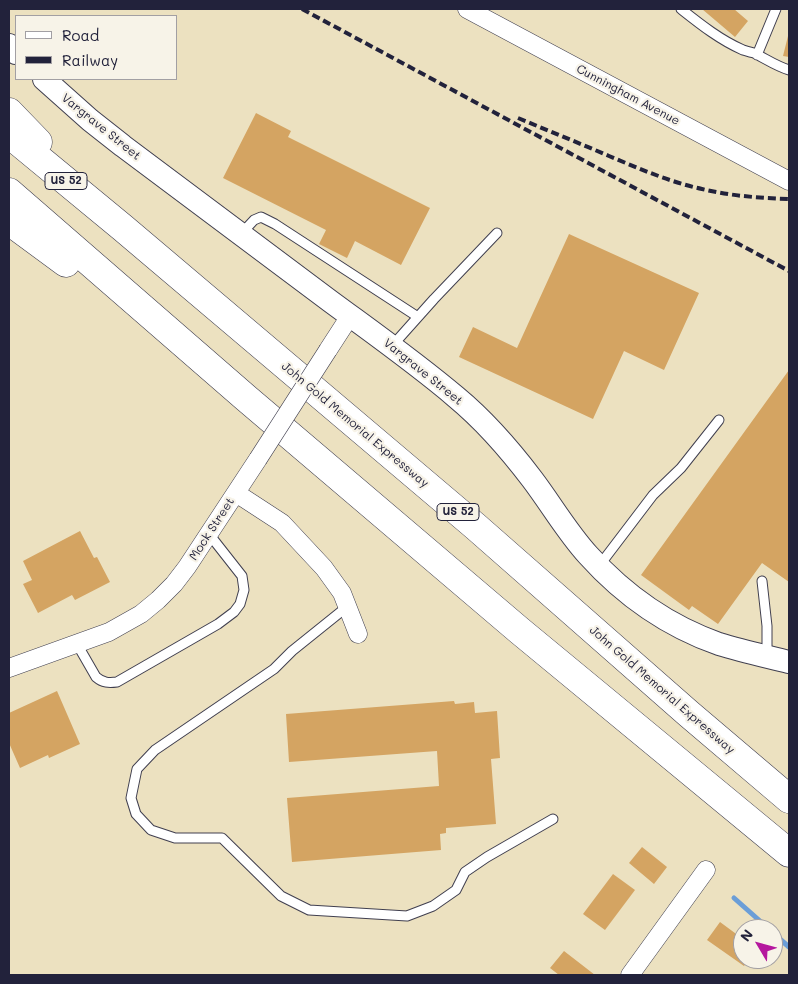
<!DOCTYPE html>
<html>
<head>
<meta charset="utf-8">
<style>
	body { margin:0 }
	#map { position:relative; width:798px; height:984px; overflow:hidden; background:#ece1c0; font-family:Mali,sans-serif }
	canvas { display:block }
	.frame { position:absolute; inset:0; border:10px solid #22223b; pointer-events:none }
	.legend { position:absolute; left:15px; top:15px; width:162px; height:65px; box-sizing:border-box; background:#f7f3e8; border:1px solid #a29fa3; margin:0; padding:6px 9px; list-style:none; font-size:15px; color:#22223b }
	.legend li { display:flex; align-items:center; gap:10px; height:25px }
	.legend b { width:25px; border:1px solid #a29fa3 }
	.north { position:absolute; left:733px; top:919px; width:50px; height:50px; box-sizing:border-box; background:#f7f3e8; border:1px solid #a29fa3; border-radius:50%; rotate:307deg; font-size:14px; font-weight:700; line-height:20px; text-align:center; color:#22223b }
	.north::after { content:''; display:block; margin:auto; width:18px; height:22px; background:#b5179e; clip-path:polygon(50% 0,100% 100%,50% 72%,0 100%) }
</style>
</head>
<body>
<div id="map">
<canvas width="798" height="984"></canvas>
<div class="frame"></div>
<ul class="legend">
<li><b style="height:6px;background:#fff"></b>Road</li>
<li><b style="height:6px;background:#22223b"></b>Railway</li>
</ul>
<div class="north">N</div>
</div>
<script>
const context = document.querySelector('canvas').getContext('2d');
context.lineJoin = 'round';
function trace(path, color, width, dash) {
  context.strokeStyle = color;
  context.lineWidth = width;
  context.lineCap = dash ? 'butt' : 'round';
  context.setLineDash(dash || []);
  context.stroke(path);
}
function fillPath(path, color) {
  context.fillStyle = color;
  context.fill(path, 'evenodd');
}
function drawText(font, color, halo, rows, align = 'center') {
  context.font = font + ' Mali,sans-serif';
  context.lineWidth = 4.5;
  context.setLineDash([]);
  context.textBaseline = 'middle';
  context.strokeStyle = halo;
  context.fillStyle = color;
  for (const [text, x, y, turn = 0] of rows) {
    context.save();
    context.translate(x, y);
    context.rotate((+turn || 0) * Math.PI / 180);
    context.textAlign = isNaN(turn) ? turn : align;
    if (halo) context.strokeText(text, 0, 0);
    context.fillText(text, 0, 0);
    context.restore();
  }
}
const stream = new Path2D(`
	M734 898 769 929
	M773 933 789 947`);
const building = new Path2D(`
	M702 9H734L748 21 735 37Z
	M788 36 789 37V57L783 56Z
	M256 113 291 131 288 137 430 208 401 265 355 241 347 258 319 244 326 230 223 178Z
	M569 234 699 293 664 370 624 351 593 419 459 357 473 327 517 348Z
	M789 370V582L762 563 718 624 692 606 689 610 641 575Z
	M80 531 94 558 97 557 110 582 75 600 72 595 38 613 23 584 32 580 23 561Z
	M57 691 80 744 49 758 48 755 20 768 9 743V713Z
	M454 701 455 704 474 702 475 713 497 711 500 758 491 759 496 824 446 828V833L440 834 441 850 292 862 287 798 439 786 437 751 289 762 286 714Z
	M642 847 667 867 654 884 629 863Z
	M613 874 635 890 605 930 583 914Z
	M720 922 743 939V959H749L744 966 707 940Z
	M564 951 595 975H559L550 968Z`);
const service = new Path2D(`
	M681 9C700 24 720 40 743 50 746 51 750 52 754 53 766 59 776 66 789 70
	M757 55 776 9
	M241 234 254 220 261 217 275 224 418 317
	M392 346 434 299 497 233
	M599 566 653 495 681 468 719 420
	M762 581 767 626V657
	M348 606 292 651 274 669 155 750 137 769 131 798 136 814 151 830 175 838H222L281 896 309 910 407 916 433 906 456 890 465 872 487 857 553 819
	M77 644 96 677C103 683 109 683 117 682L218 624 234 612 240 604 244 590 242 576 209 534`);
const minor = new Path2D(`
	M467 9 789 181
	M328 350 350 316
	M236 493 282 523 324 568 342 593 358 634
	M9 668 109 632 141 614 158 600 174 584 187 567 258 459
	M630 975 706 870`);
const tertiary = new Path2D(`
	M9 45 16 53
	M44 79 90 120 123 146C192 198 261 249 330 301 372 332 416 363 456 397 485 421 510 450 532 479 551 504 567 532 588 555 623 594 668 626 719 644 742 651 765 656 789 662`);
const motorway = new Path2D(`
	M9 112 38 142
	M9 134 123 228 475 526 689 714 789 799
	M9 192 246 398 520 631 789 853
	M9 221 66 263`);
const rail = new Path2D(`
	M302 9 789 271
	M518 118C549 131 579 143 609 156 640 169 670 182 702 189 731 196 760 198 789 199`);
const minorBridge = new Path2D(`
	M258 459 328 350`);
const shields = [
	[66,181,42],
	[458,512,42]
];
const shieldNames = [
	["US 52",66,181],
	["US 52",458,512]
];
const streetNames = [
	["Cunningham Avenue",628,95,28],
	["Vargrave Street",101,127,39],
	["Vargrave Street",423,372,39],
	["John Gold Memorial Expressway",355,425,40],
	["Mock Street",212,529,-57],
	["John Gold Memorial Expressway",662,690,41]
];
trace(stream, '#6b9ed7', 5);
fillPath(building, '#d4a462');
trace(service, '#403f4f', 11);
trace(minor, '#403f4f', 19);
trace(tertiary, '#403f4f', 24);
trace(motorway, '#403f4f', 29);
trace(service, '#fff', 9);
trace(minor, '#fff', 18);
trace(tertiary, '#fff', 22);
trace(motorway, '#fff', 28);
trace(rail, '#22223b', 4, [8, 4]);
trace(minorBridge, '#403f4f', 19, []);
trace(minorBridge, '#fff', 18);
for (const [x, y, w] of shields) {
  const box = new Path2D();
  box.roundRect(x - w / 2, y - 8.5, w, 17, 4);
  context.fillStyle = '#f7f3e8';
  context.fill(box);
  trace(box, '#22223b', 1);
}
drawText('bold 11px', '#22223b', null, shieldNames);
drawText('12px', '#22223b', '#f7f3e8', streetNames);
</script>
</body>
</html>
